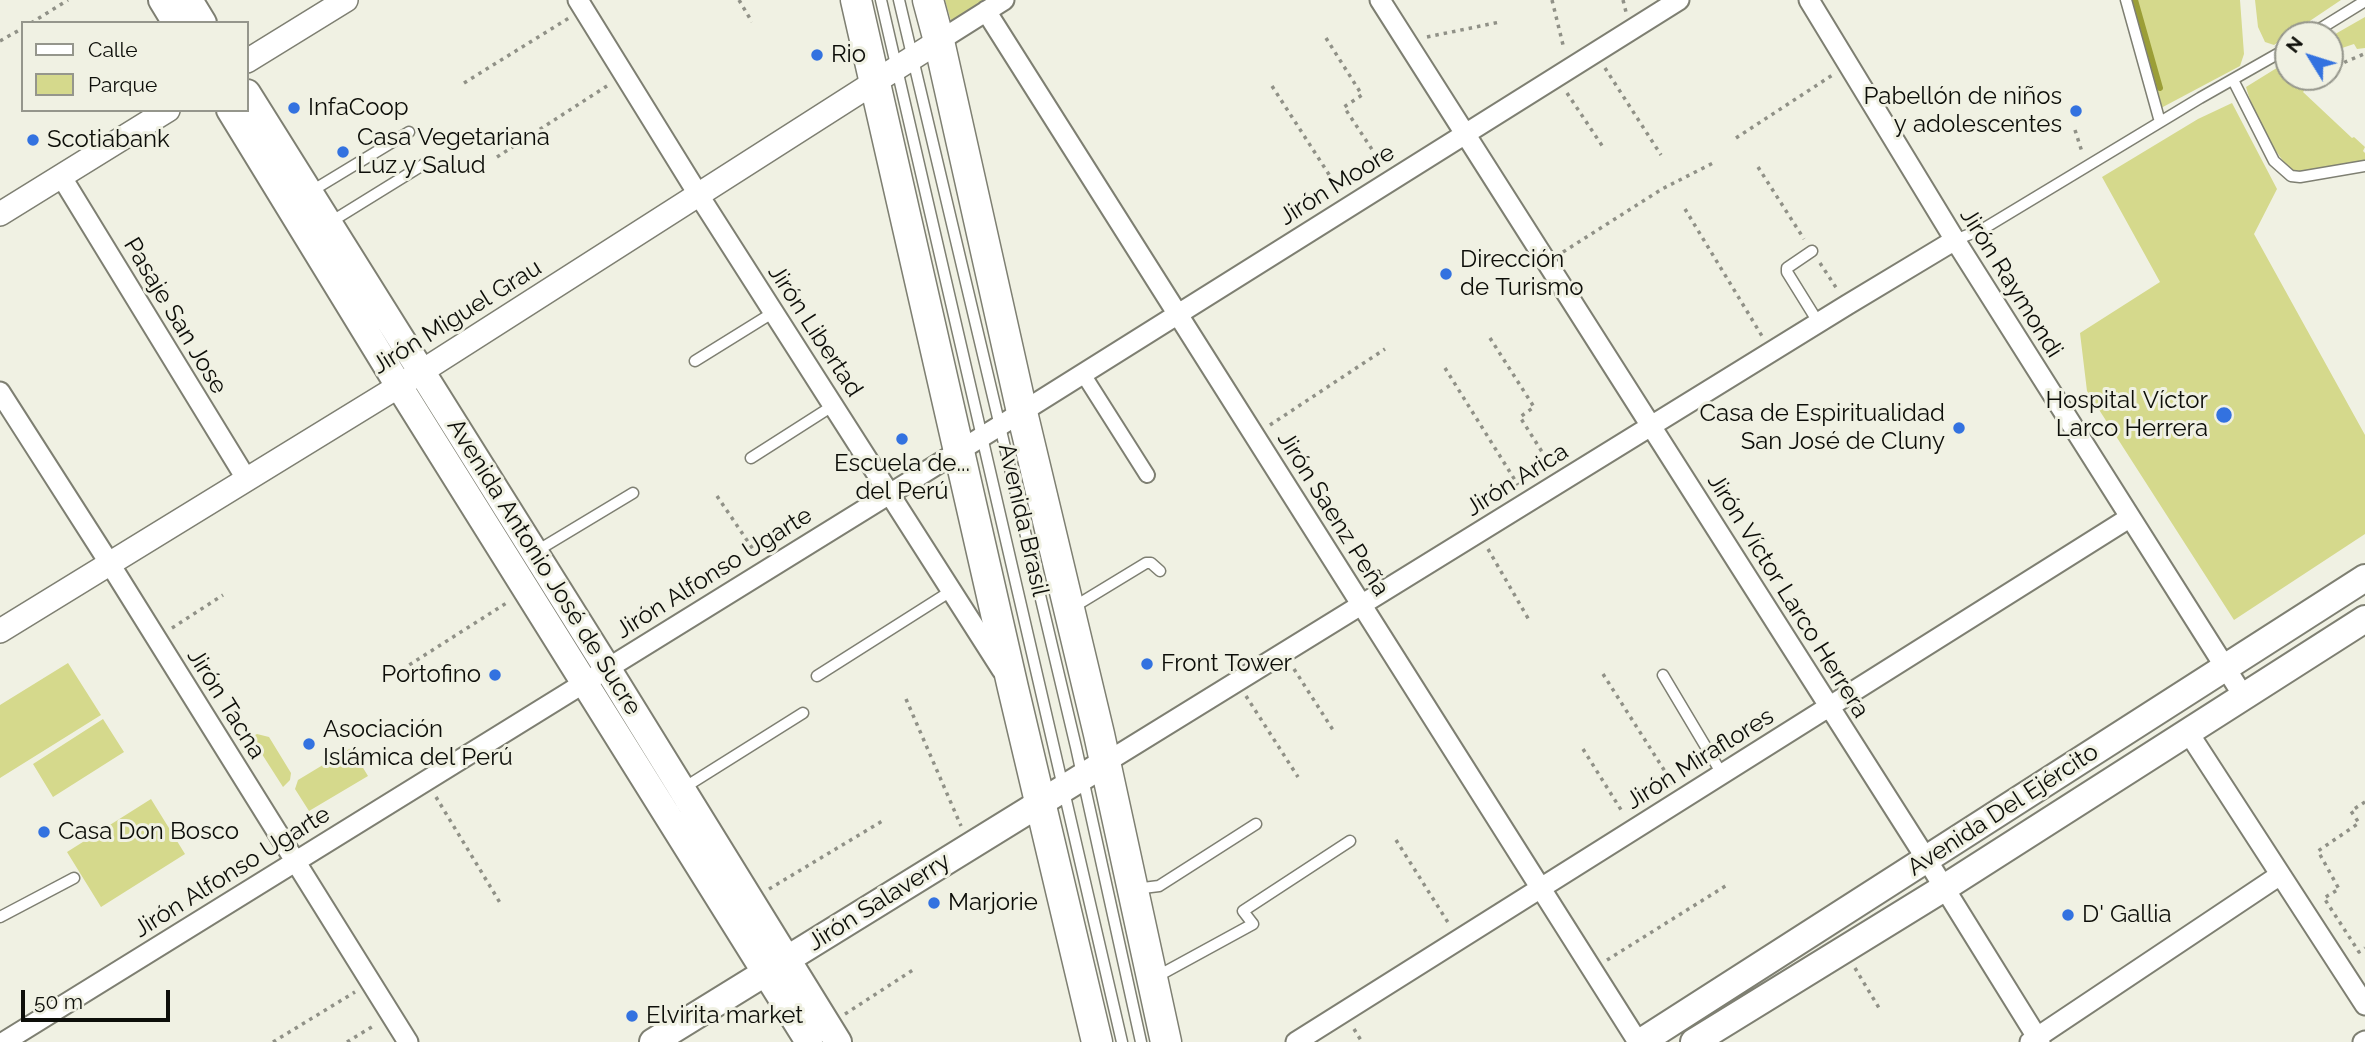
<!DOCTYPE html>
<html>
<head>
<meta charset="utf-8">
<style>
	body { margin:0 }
	#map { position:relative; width:2365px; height:1042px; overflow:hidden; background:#f0f1e3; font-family:Raleway,sans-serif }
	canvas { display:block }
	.legend { position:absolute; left:21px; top:21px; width:228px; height:91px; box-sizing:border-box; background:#f0f1e3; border:2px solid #95968c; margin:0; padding:9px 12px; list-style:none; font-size:21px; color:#0d0e09 }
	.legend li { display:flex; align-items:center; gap:14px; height:35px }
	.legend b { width:35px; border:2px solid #95968c }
	.north { position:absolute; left:2274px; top:21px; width:70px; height:70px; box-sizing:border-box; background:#f0f1e3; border:2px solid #95968c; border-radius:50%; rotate:308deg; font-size:19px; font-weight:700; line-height:28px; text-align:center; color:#0d0e09 }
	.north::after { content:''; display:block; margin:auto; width:24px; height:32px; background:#3372e0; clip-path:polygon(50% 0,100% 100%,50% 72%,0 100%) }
	.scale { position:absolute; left:21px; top:990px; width:149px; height:32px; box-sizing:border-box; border:4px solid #0d0e09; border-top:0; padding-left:9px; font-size:21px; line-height:24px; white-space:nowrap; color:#0d0e09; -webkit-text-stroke:5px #f0f1e3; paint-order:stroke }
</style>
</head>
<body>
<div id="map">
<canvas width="2365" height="1042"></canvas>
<ul class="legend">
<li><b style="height:9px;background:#fff"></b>Calle</li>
<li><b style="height:19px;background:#d5d98c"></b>Parque</li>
</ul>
<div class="north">N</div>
<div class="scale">50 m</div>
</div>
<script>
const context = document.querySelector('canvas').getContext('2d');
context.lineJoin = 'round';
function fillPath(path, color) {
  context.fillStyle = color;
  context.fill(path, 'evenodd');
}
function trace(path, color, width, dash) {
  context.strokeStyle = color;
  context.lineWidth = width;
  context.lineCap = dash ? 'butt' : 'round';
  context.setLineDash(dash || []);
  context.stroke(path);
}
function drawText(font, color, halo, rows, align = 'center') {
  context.font = font + ' Raleway,sans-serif';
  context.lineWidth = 6;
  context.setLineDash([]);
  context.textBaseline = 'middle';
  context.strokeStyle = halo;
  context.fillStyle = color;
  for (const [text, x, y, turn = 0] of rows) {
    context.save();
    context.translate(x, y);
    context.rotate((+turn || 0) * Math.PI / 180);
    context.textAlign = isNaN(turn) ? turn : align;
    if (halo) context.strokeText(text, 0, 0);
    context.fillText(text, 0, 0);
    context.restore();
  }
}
const green = new Path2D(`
	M945 0H983L984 1 951 21Z
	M2131 0H2240L2244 54 2240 66 2161 108Z
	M2255 0H2341L2274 45 2265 42 2258 27Z
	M2365 17V48L2357 49 2354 44 2330 52V37Z
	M2288 61V77H2315L2303 92 2352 138 2354 137 2365 147 2363 151 2365 153V161L2295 173C2276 159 2252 110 2246 87Z
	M2232 103 2277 189 2254 234 2365 435V534L2234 620 2087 391 2080 333 2160 282 2102 177 2198 119Z
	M68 663 101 715 0 778V705Z
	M103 719 124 752 53 797 33 764Z
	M257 734 269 737 291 773 290 780 283 787 251 737Z
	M351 748 368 776 309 811 295 789 298 780Z
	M151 799 185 854 101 907 67 852Z`);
const stream = new Path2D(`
	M2135 0 2160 88`);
const path = new Path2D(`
	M739 0 752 22
	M1552 0 1564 49
	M1623 0 1626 12
	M31 23 68 0
	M1427 37 1500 22
	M1326 38 1362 95 1344 107 1381 163
	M0 41 23 28
	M2330 60 2337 66
	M1605 68 1661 155
	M2330 72 2345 62 2364 54V57
	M464 83 569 18
	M1272 86 1339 190
	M2321 87 2318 85 2324 77
	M1567 93 1603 147
	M2075 130 2082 152
	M1736 138 1834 74
	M497 157 610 84
	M1758 167 1804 239
	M1685 209 1762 336
	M1563 252 1662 189 1715 162
	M1820 263 1837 289
	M1490 338 1534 407 1520 417 1551 466
	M1445 368 1518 485
	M1270 425 1385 349
	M717 496 757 555
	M1488 549 1529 620
	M172 628 223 595
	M1294 669 1333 730
	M395 674 508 602
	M1603 674 1673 784
	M1246 696 1298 777
	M906 699 961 826
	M1583 749 1623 813
	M436 797 502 906
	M2365 802 2351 811 2359 823 2318 851 2339 889 2324 898 2359 952 2365 948
	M1396 840 1449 924
	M769 889 884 820
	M1607 960 1727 885
	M1855 968 1879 1008
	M845 1014 916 968
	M1354 1029 1362 1042
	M273 1042 355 992
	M347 1042 375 1025`);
const service = new Path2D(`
	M881 0 1122 1042
	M899 0 1076 747 1141 1042
	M2126 0 2160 122
	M2310 35 2365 1
	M2233 80 2274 161 2291 176 2300 177 2365 166
	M310 192 409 132
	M329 223 426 163
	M1955 240 1983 229 2200 98 2288 48
	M1812 251 1787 268V272L1818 322
	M695 361 774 312
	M751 458 834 405
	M535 552 633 493
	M1072 608 1146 563H1151L1160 571
	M1663 675 1722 774
	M817 676 951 591
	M682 789 803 713
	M1135 889 1159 886 1256 824
	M0 917 74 878
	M1156 977 1253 924 1243 911 1350 841`);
const pedestrian = new Path2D(`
	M1083 374 1147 475`);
const minor = new Path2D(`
	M578 0 698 194 1002 670
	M1380 0 1927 860 2040 1042
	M1809 0 1955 240 2244 697
	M986 11 1638 1042
	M939 41 1004 0
	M61 176 247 480
	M0 392 110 564 408 1042
	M2188 732 2365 1005
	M1105 763 1847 305 1955 240
	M4 1042 1022 412 1679 0
	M1296 1042 2129 518
	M2030 1042 2280 875
	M2363 1042 2365 1041`);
const tertiary = new Path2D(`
	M247 61 346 0
	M0 214 168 110
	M0 631 399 386 939 41`);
const secondary = new Path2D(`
	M162 0 176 23
	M189 0 203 23
	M247 93 607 668 838 1042
	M230 110 399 386 809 1042
	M653 1042 1105 763
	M1641 1042 2365 578
	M1694 1042 1944 888 2365 619`);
const primary = new Path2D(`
	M856 0 1013 688 1097 1042
	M928 0 939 41 1022 412 1099 734 1166 1042`);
const markers = [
	[817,55,7,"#3372e0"],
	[294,108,7,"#3372e0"],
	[2076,111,7,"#3372e0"],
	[33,140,7,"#3372e0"],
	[343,152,7,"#3372e0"],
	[1446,274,7,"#3372e0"],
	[2224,415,9,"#3372e0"],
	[1959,428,7,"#3372e0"],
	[902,439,7,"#3372e0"],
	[1147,664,7,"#3372e0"],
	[495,675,7,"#3372e0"],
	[309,744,7,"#3372e0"],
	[44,832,7,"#3372e0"],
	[934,903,7,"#3372e0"],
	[2068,915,7,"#3372e0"],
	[632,1016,7,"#3372e0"]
];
const poiNames = [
	["Rio",831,55],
	["Pabellón de niños",2062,97,"right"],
	["y adolescentes",2062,125,"right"],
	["InfaCoop",308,108],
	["Casa Vegetariana",357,138],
	["Luz y Salud",357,166],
	["Scotiabank",47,140],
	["Dirección",1460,260],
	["de Turismo",1460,288],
	["Hospital Víctor",2208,401,"right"],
	["Larco Herrera",2208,429,"right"],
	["Casa de Espiritualidad",1945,414,"right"],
	["San José de Cluny",1945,442,"right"],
	["Escuela de...",902,464,"center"],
	["del Perú",902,492,"center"],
	["Front Tower",1161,664],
	["Portofino",481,675,"right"],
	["Asociación",323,730],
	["Islámica del Perú",323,758],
	["Casa Don Bosco",58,832],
	["Marjorie",948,903],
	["D' Gallia",2082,915],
	["Elvirita market",646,1016]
];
const streetNames = [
	["Jirón Moore",1337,185,-32],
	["Jirón Raymondi",2011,283,58],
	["Pasaje San Jose",175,316,59],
	["Jirón Miguel Grau",457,317,-32],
	["Jirón Libertad",815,331,57],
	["Jirón Arica",1517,480,-32],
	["Jirón Saenz Peña",1333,514,58],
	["Avenida Brasil",1023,520,77],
	["Avenida Antonio José de Sucre",544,567,58],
	["Jirón Alfonso Ugarte",714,573,-32],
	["Jirón Víctor Larco Herrera",1788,596,58],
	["Jirón Tacna",226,704,58],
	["Jirón Miraflores",1700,759,-32],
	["Avenida Del Ejército",2003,810,-33],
	["Jirón Alfonso Ugarte",232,872,-32],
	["Jirón Salaverry",879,902,-32]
];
fillPath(green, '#d5d98c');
trace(stream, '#9b9e37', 6);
trace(service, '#7e7f72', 13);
trace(pedestrian, '#7e7f72', 18);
trace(minor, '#7e7f72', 23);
trace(tertiary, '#7e7f72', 26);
trace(secondary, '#7e7f72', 30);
trace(primary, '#7e7f72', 33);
trace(path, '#909187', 3.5, [3.5, 5]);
trace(service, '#fff', 10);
trace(pedestrian, '#fff', 14);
trace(minor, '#fff', 19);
trace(tertiary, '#fff', 23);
trace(secondary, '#fff', 26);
trace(primary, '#fff', 30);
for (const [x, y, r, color] of markers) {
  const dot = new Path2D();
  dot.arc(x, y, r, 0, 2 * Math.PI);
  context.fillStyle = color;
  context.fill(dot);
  trace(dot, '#f0f1e3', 2.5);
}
drawText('24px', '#0d0e09', '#f0f1e3', poiNames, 'left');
drawText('24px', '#0d0e09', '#f0f1e3', streetNames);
</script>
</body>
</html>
